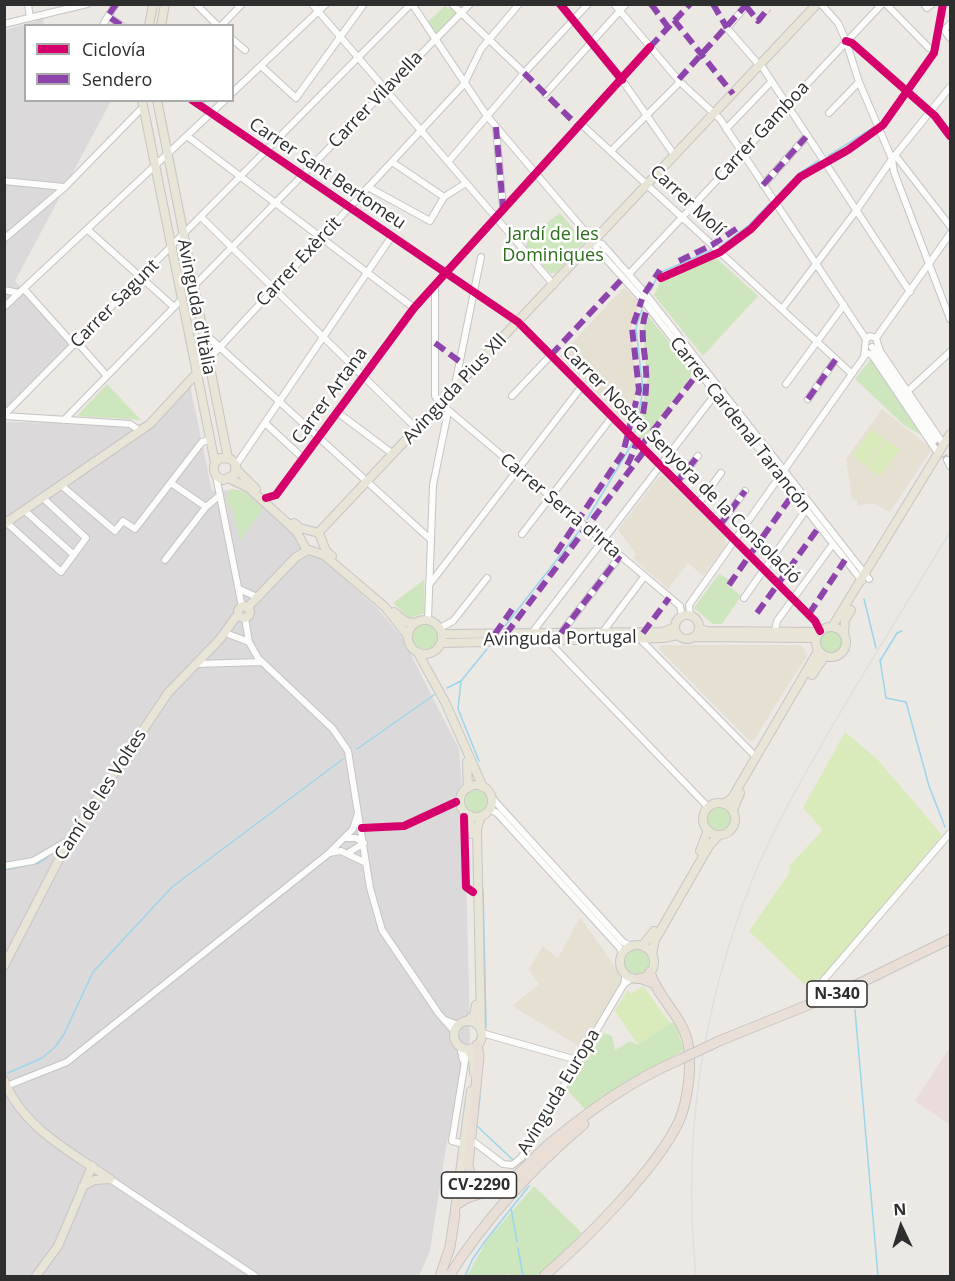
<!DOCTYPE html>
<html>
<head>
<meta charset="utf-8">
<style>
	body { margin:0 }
	#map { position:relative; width:955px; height:1281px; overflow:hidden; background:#ece8e4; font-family:"Open Sans",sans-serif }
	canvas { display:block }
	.frame { position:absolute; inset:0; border:6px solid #2e2e2e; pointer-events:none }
	.legend { position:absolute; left:24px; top:24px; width:210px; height:78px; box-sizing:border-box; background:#fff; border:2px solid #ababab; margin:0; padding:8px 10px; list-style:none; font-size:18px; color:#2e2e2e }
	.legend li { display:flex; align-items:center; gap:12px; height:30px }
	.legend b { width:30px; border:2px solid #ababab }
	.north { position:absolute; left:871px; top:1197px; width:60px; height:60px; -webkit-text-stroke:4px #fff; paint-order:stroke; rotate:356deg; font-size:16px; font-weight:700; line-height:24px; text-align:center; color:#2e2e2e }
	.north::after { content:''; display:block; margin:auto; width:21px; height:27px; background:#2e2e2e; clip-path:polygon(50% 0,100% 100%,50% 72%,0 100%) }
</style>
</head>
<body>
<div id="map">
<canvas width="955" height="1281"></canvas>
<div class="frame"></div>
<ul class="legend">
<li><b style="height:8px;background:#d6006c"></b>Ciclovía</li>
<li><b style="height:8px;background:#8e44ad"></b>Sendero</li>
</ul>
<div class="north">N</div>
</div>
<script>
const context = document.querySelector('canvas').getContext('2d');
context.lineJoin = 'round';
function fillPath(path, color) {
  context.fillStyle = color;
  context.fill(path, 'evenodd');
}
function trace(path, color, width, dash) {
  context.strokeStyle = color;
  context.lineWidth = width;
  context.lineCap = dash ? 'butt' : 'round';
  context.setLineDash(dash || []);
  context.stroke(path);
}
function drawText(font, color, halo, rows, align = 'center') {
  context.font = font + ' "Open Sans",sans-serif';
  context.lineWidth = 5;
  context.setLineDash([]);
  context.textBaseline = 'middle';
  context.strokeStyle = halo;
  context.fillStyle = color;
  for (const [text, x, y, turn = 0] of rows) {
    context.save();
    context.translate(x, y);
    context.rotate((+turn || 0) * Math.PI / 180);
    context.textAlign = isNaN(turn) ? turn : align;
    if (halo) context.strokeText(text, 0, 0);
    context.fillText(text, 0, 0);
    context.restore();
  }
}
const industrial = new Path2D(`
	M43 19 44 25 26 26V100L111 101 15 281 72 343 5 415V30Z
	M190 385 212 491 246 490 378 609 403 639 459 749 465 822 470 1040 446 1147 430 1250 419 1276H5V422L152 424Z`);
const education = new Path2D(`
	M624 287 639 302 631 328 637 390 630 423 627 424 560 356Z
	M882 409 932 449 890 512 873 503 857 506V499L852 500 846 459Z
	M664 476 725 537V547L703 576 688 563 668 589 633 558 636 554 618 530 659 477Z
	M660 645H801L808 654 754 740 750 741 659 649Z
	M580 917 623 978 582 1048 512 1006 539 984 528 970 543 946 558 958Z`);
const medical = new Path2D(`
	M950 1047V1125L915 1101Z`);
const green = new Path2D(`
	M453 5 462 13 434 39 424 25 445 6 449 9Z
	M560 213 584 242 556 273H550L526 248 528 237Z
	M715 257 758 296 703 356 654 295 661 280Z
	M647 315 694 372 643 440 639 437 647 381 643 329Z
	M871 359 923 436 904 425 855 379Z
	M107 384 141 420 77 416Z
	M232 489 245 492 263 510 240 540 231 506H228L227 492Z
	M719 574 730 580 727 584 741 596 722 624H713L694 608Z
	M424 580 425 613 409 618 393 603Z
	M421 624 431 625 438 635 436 644 428 650 416 647 412 639 414 630Z
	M820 641a11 11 0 1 1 22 0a11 11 0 1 1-22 0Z
	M465 801a11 11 0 1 1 22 0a11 11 0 1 1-22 0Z
	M708 819a11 11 0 1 1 22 0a11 11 0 1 1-22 0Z
	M625 962a12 12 0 1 1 24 0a12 12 0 1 1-24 0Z
	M670 1023H675L684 1050 585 1109 566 1089 604 1033 612 1036 615 1050 630 1041 638 1045Z
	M534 1186 582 1233 540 1276H511L509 1274 504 1276H467L487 1240Z`);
const pitch = new Path2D(`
	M871 429 885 439 866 466 853 456Z
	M886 440 900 449 880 476 867 467Z
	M845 732 877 759 942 835 824 977 804 984 749 931 790 872 789 866 823 830 803 808Z
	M643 986 670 1023 638 1045 615 1011 628 990 631 994Z`);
const stream = new Path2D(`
	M928 59 937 38 939 4
	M908 85 925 62
	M882 122 894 111 903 95
	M828 156 874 127
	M777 196 798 174 818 161
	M721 246 749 225 769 204
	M651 290 659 273 712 250
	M635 432 643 390 636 328 642 309
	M587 519 632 444
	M864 599 876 648
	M505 626 580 530
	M880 660 886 698 906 702 929 786 945 827
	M880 661 897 633 902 631
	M461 681 458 709 479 761
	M447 688 461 681 487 649
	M357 749 434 695
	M4 870 39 863 48 857
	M483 890 486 1027
	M855 1010 878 1276
	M8 1073 42 1058 55 1047 64 1034 93 972 172 887 343 759
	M478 1113 480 1096
	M477 1126 513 1160
	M511 1208 517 1242
	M518 1248 523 1276
	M465 1276 472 1260 486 1240 529 1186`);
const minorTunnel = new Path2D(`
	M935 440 947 460`);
const minor = new Path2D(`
	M28 4 30 18
	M116 4 108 16 122 26
	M196 4 218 26
	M312 4 554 285
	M412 4 487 116 594 242 597 249 642 299 862 581
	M452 4 524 73
	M560 4 622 80 675 156
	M614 4 680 82 720 119 866 339 864 356
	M821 4 838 23 846 41 859 82 892 159 894 172 950 319
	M886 4 929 48
	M924 4 927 8 932 4
	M746 6 727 28 760 66
	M4 24 87 4
	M950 24 944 30 950 38
	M103 25 108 16
	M221 26 242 4
	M232 39 245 50
	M846 41 852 43 935 116 950 136
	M761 65 910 292
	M261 66 296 98 364 4
	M232 93 326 4
	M545 94 626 4
	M192 100 518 322 815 621 820 631
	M829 113 859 82
	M581 124 852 374
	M496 128 503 208
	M726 129 771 82
	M187 136 414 308
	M611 151 680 82
	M895 155 950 226
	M392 162 444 197
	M448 162 524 73 588 4
	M4 181 64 187
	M763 185 806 137
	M368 187 430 221 444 197 466 183
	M201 217 417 429
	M88 230 174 307
	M4 239 65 187 143 107
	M594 242 602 244 645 293 869 579
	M629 274 882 4
	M435 286V396L441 404 680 606 682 616
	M193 287 470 4
	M24 289 74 345
	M4 290 19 293
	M4 307 225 100
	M782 309 856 211 892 159 950 87
	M202 331 430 539
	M876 338 950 234
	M866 339 870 336 876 338 880 351 944 445
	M77 342 107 376
	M872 347 935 440
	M867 353 872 355 938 453
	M207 361 464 84 481 49 519 4
	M786 384 844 305
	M454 390 481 257
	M909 390 950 352
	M512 396 551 355
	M808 399 836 359
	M337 412 393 454
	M4 415 411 4
	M4 416 130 424 140 431
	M64 420 181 300
	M265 423 303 458
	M947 460 950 466
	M236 465 392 236
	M216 476 242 607
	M677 482 698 456
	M171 483 206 507
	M62 486 115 531 123 521 135 529 202 442 209 440
	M266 498 276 495 414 308 650 47
	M698 504 721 473
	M25 511 74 555
	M7 523 61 572 86 538 43 498
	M720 525 745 491
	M522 534 612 417
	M165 560 206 507 220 495
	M429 585 582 386
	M239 589 257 597
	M744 598 806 510
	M690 615 689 605 866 354
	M245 618 249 642 258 658 333 729 348 751 370 888 382 930 439 1014 455 1032
	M428 619 433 485 448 412
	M440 628 453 621 487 578
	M775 630 777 621 833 544
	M561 633 620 556
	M602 633 644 577
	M228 634 249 642
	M531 634 717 392
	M640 639 756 757
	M547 640 708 807
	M195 664 262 662
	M492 798 623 942 631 946
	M489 809 497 813 620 948 622 954
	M346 838H356L364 843 348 853
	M329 853 341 851 366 863
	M4 866 33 861 69 840
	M822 982 950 833
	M624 984 632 978
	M445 1020 458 1025
	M482 1033 577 1060
	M460 1046 463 1060
	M467 1049 452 1141 468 1145
	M4 1087 67 1062 328 854 353 829 358 813
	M470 1139 503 1164 512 1165 521 1158 624 984 626 974
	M110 1179 255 1276`);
const major = new Path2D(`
	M149 26 153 4
	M161 26 165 4
	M142 100 215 463C212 471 215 477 223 480L234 475 236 465 231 459 220 458 215 463
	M157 100 228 458
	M236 469 256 489
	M230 479 249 488 297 532 306 549 324 555 385 607 407 635
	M294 523 300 528 319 533 326 551 332 556
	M4 524 150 424 196 374
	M318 533 817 4
	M238 612a6 6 0 1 1 12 0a6 6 0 1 1-12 0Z
	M247 608 296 557 308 550
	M394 612 406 622 414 623
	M675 627a12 12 0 1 1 24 0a12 12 0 1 1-24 0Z
	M408 637a17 17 0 1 1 34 0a17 17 0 1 1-34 0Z
	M816 642a15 15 0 1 1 30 0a15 15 0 1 1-30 0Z
	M832 627 950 434
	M699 628 706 631 819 632
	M442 634 663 632 675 627
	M844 634 845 620 851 610
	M694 637 816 638
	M441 643 663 638 678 635
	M418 653 445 702 483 787
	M812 675 825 656
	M467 762 468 788
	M460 801a16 16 0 1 1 32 0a16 16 0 1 1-32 0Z
	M703 819a16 16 0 1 1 32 0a16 16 0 1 1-32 0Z
	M724 804 732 798 818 651
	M733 810 740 793
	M469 815 472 834
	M481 816 477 829 481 1029
	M700 851 708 830
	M620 962a17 17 0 1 1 34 0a17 17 0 1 1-34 0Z
	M642 946 654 931
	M652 954 655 940 709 846 719 835
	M4 966 69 840 168 693 220 639 238 614
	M467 1021 474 1015 476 1005
	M454 1035a14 14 0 1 1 28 0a14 14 0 1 1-28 0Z
	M468 1049 473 1059 474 1073
	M4 1080C22 1127 71 1152 110 1179
	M83 1186 95 1180 110 1179
	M455 1210 471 1091
	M36 1276 58 1246 92 1166`);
const highway = new Path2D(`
	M640 978 653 983
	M719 1041 850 988 950 939
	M477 1045 479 1056 468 1165C471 1180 477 1185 491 1190 516 1182 530 1160 549 1144 590 1110 632 1080 681 1059
	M456 1205 467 1198 491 1190
	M440 1276 450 1247 455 1214
	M449 1276C486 1218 531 1169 584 1124
	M544 1276C584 1241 657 1169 679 1121 688 1101 692 1066 688 1044 683 1016 658 999 650 972`);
const rail = new Path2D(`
	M696 1276C682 1139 702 1005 753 878 773 829 800 783 826 737 866 668 909 600 950 532`);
const highwayBridge = new Path2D(`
	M681 1059 719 1041`);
const quiet = new Path2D(`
	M116 4 108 16 122 26
	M651 4 668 27
	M713 4 727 28
	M746 6 758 21 767 10 769 12
	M674 20 733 94
	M650 47 690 4
	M524 73 579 127
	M679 79 747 4
	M496 127 503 208
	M763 185 806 137
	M679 261 712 245 739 227
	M645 293 660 270
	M435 343 459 361
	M551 355 622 279
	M808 399 836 359
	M641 446 699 372
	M627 465C640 443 648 396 646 370 645 348 638 329 648 307
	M677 482 698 456
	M720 525 745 491
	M752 552 791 497
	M556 553 623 453 639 390 632 328 642 299
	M729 585 747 559
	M757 613 819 527
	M809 614 845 560
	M561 633 620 556
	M643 633 669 598
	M495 634 513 608
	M506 634 645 450`);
const cycleway = new Path2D(`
	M560 4 622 80
	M846 41 852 43 935 116 950 136
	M192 100 518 322 815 621 820 631
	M661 278 720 252 751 229 800 177 848 150 883 125 934 53 943 4
	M266 498 276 495 414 308 650 47
	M464 817 466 887 473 892
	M362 828 404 826 456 802`);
const shields = [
	[837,994,60],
	[479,1185,75]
];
const shieldNames = [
	["N-340",837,994],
	["CV-2290",479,1185]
];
const streetNames = [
	["Carrer Vilavella",376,100,-46],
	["Carrer Gamboa",762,132,-47],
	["Carrer Sant Bertomeu",327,174,34],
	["Carrer Molí",687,201,43],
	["Carrer Exèrcit",299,262,-47],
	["Carrer Sagunt",115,304,-45],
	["Avinguda d'Itàlia",196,307,79],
	["Avinguda Pius XII",455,389,-47],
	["Carrer Artana",330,396,-54],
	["Carrer Cardenal Tarancón",740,425,52],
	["Carrer Nostra Senyora de la Consolació",681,465,45],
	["Carrer Serra d'Irta",560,506,40],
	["Avinguda Portugal",560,639,-1],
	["Camí de les Voltes",101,795,-57],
	["Avinguda Europa",559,1092,-59]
];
const parkNames = [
	["Jardí de les",553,235],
	["Dominiques",553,256]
];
fillPath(industrial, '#dcd9db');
fillPath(education, '#e6e0d3');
fillPath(medical, '#e9dcdb');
fillPath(green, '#cee6be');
fillPath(pitch, '#d9eabb');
trace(stream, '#99d6ec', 1.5);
trace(minorTunnel, '#c6c3c0', 6, [6, 3]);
trace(minor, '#c5c4c5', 8);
trace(major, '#c6c5c4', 10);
trace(highway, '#c6c5c4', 11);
trace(minor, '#fcfcfb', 6);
trace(major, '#e8e4d6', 8);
trace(highway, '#eadfd6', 9);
trace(rail, '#dfdfe1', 1.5);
trace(highwayBridge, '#c6c5c4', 11, []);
trace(highwayBridge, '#eadfd6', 9);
trace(quiet, '#8e44ad', 6, [12, 6]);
trace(cycleway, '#d6006c', 8);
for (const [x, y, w] of shields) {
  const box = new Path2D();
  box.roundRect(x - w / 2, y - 13, w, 26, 4.5);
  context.fillStyle = '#fff';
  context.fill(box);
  trace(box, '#2e2e2e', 1.5);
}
drawText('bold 16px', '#2e2e2e', null, shieldNames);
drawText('18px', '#2e2e2e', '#fff', streetNames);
drawText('18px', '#2c6e1b', '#fff', parkNames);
</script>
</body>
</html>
